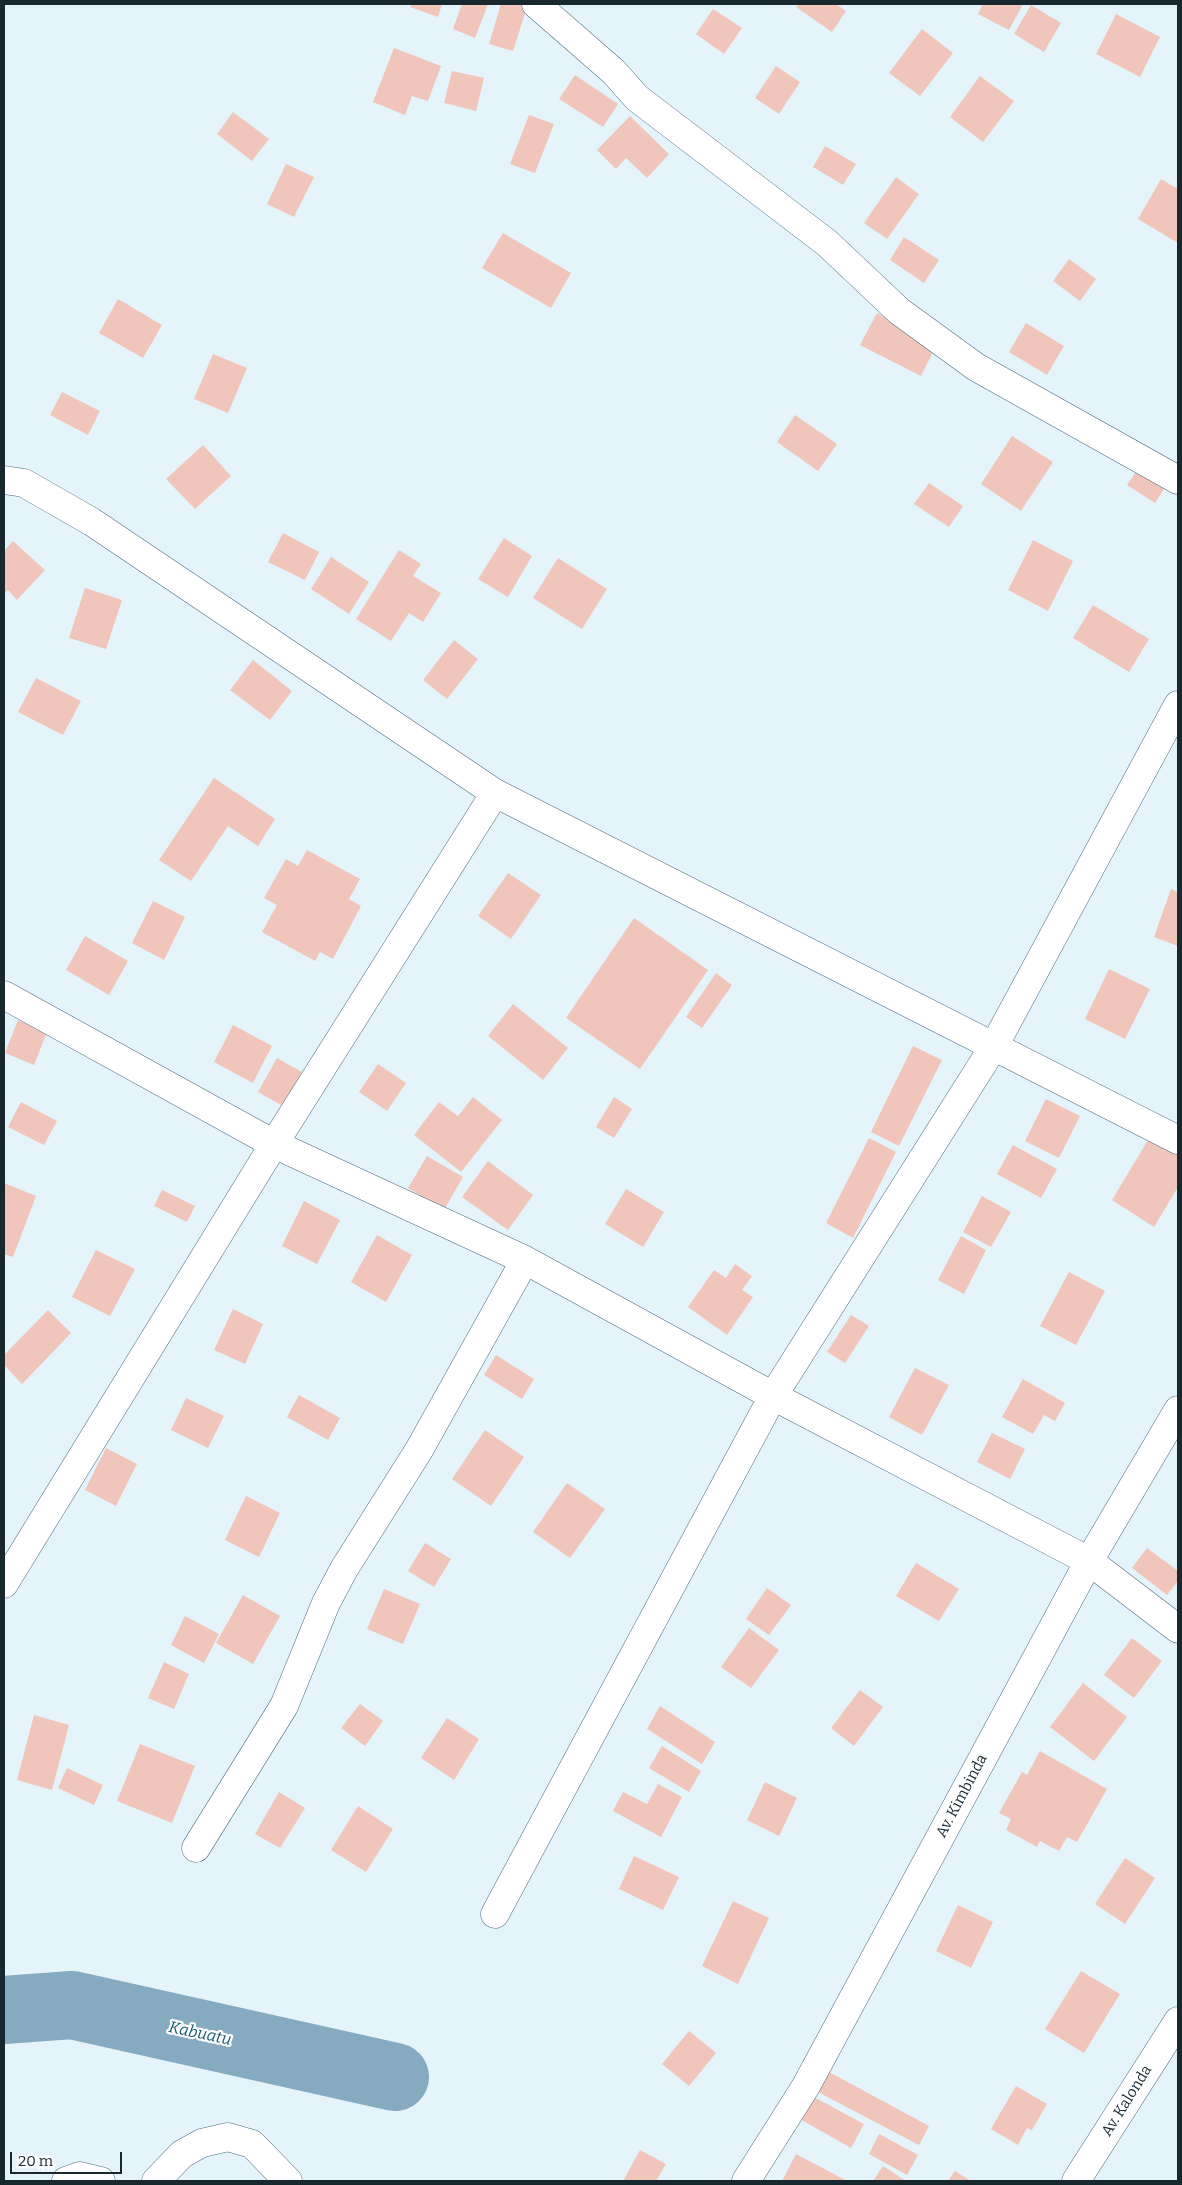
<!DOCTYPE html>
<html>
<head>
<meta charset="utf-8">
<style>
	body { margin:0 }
	#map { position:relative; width:1182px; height:2185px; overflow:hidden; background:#e5f3fb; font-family:Bitter,serif }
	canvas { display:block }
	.frame { position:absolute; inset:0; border:5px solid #19272e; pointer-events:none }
	.scale { position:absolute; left:10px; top:2152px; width:112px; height:22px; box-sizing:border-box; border:2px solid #19272e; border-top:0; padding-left:6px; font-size:15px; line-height:18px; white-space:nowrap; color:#19272e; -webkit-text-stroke:4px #fdfdfd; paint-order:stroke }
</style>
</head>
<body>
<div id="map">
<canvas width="1182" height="2185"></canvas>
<div class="frame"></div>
<div class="scale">20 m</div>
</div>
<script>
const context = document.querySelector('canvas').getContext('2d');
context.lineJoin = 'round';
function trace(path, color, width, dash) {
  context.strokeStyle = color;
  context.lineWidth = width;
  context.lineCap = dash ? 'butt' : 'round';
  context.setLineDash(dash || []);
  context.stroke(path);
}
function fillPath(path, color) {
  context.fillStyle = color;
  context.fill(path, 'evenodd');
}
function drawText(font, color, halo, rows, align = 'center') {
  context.font = font + ' Bitter,serif';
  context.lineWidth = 4.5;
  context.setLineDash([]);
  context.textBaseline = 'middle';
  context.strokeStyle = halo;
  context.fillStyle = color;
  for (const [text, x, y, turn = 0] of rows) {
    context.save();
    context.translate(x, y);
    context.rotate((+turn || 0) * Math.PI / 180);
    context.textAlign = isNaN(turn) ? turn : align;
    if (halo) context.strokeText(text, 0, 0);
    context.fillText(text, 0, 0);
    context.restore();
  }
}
const river = new Path2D(`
	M4 2010 72 2005 395 2077`);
const building = new Path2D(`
	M411 4H442L438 17 410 7Z
	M462 4H488L475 38 453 29Z
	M501 4H528L513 51 489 44Z
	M799 4H836L846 11 832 32 796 7Z
	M983 4H1023L1009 30 978 14Z
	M1031 5 1061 23 1044 52 1014 34Z
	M713 9 742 28 724 54 696 34Z
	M1116 14 1160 37 1140 77 1096 54Z
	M922 29 953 53 920 96 889 73Z
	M394 48 441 66 428 101 412 96 405 115 373 102Z
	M776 66 800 82 779 114 755 98Z
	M452 71 484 78 476 111 444 103Z
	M575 75 618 104 603 127 559 99Z
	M980 76 1014 101 983 142 950 117Z
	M233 112 269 139 252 161 217 134Z
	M529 115 554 124 535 173 510 164Z
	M630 116 669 154 647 178 626 158 616 169 597 150Z
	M825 146 856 164 843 185 813 167Z
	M286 164 314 177 294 217 267 204Z
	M896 177 919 194 887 239 864 223Z
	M1161 179 1178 189V243L1138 219Z
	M503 233 571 273 551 308 482 268Z
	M904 237 939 260 924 283 890 260Z
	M1069 259 1096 279 1080 301 1053 281Z
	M118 299 162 325 143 358 99 333Z
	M877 313 937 344 921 376 860 345Z
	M1026 323 1064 346 1047 375 1009 352Z
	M213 354 247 368 228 413 194 399Z
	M62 392 100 411 88 435 50 415Z
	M795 415 837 444 818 471 777 442Z
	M1012 436 1053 462 1021 511 981 484Z
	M203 445 231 476 195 509 166 479Z
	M1141 464 1169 481 1155 503 1127 485Z
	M929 483 963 506 949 527 914 504Z
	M283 533 319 552 305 580 268 562Z
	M504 538 532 556 508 597 478 579Z
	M1033 540 1073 561 1048 611 1008 590Z
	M13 541 45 570 17 600 8 590 4 594V551Z
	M399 550 421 564 413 576 441 593 423 622 409 613 391 641 356 619Z
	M331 557 369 582 349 614 311 589Z
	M558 558 607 589 582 629 533 598Z
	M85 588 122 600 106 649 69 638Z
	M1093 605 1149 639 1129 672 1073 638Z
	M454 640 478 659 447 699 423 680Z
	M253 660 292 691 270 720 230 690Z
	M36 678 81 701 63 735 18 712Z
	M214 778 275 819 258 846 228 826 191 881 159 860Z
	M307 850 360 879 349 899 361 906 333 959 320 952 315 961 262 932 277 905 264 898 286 859 298 866Z
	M508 873 541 895 511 939 478 916Z
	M1171 889 1178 892V946L1154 937Z
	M153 901 185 917 164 960 132 943Z
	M634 918 708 970 640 1069 566 1018Z
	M85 936 128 961 109 995 66 970Z
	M1109 969 1150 989 1125 1039 1085 1019Z
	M716 973 732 985 702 1028 686 1017Z
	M513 1004 568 1048 543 1080 488 1036Z
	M18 1020 47 1032 34 1065 5 1053Z
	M233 1025 272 1046 253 1083 214 1062Z
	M913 1046 942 1060 899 1146 871 1132Z
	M277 1058 302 1072 283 1106 258 1092Z
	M378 1064 406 1083 387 1111 359 1092Z
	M473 1097 502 1120 461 1172 414 1135 439 1102 458 1116Z
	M614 1097 632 1109 614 1138 596 1127Z
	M1046 1099 1080 1116 1059 1158 1025 1141Z
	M21 1102 57 1121 44 1145 8 1127Z
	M1151 1135 1178 1152V1187L1154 1227 1112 1200Z
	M869 1138 896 1152 853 1238 826 1223Z
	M1013 1145 1057 1169 1041 1198 997 1174Z
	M427 1156 463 1177 444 1210 408 1188Z
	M488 1161 533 1195 508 1230 462 1197Z
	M4 1183 36 1196 13 1257 4 1254Z
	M626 1189 664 1212 643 1247 605 1224Z
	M162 1190 195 1206 187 1222 154 1206Z
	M982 1196 1011 1212 991 1247 963 1232Z
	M304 1201 340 1220 317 1264 282 1246Z
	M377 1235 412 1255 386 1302 351 1282Z
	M961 1236 986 1250 964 1294 938 1280Z
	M96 1250 135 1269 110 1316 72 1297Z
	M735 1264 752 1276 742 1290 753 1297 727 1335 688 1307 714 1270 726 1278Z
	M1069 1272 1105 1291 1076 1345 1040 1326Z
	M233 1309 263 1324 245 1364 214 1350Z
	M48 1310 71 1333 22 1384 4 1365V1355Z
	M851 1315 869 1326 845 1363 827 1352Z
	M496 1355 534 1379 522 1399 484 1375Z
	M915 1368 949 1385 922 1435 889 1417Z
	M1023 1379 1065 1403 1055 1421 1044 1415 1033 1434 1002 1417Z
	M299 1395 340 1418 328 1440 287 1417Z
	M186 1398 224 1416 208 1448 171 1430Z
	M485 1430 524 1457 491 1506 452 1479Z
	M992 1433 1025 1449 1010 1479 977 1462Z
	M106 1448 137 1464 116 1506 85 1490Z
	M567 1483 605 1509 570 1558 533 1532Z
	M246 1496 280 1513 259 1557 225 1540Z
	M425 1543 451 1559 434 1587 408 1571Z
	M1147 1548 1178 1571V1581L1167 1595 1132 1568Z
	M916 1563 959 1589 939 1621 896 1596Z
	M767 1588 791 1605 769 1635 746 1619Z
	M384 1589 420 1604 403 1644 367 1629Z
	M243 1595 280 1616 253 1664 216 1643Z
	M185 1616 219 1634 204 1663 171 1645Z
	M749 1628 779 1650 751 1688 721 1667Z
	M1132 1638 1162 1661 1134 1698 1104 1675Z
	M164 1662 189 1674 174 1709 148 1698Z
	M1083 1683 1127 1717 1094 1761 1050 1727Z
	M860 1690 883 1707 854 1746 831 1728Z
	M360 1704 383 1721 365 1746 341 1728Z
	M660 1706 715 1742 702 1764 647 1729Z
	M34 1715 69 1725 52 1790 17 1780Z
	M447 1718 479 1739 454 1780 421 1758Z
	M140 1744 195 1766 172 1823 117 1801Z
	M662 1746 701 1771 689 1792 649 1768Z
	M1040 1751 1107 1789 1077 1842 1067 1837 1059 1851 1040 1841 1037 1847 1006 1830 1011 1819 999 1813 1022 1772 1027 1775Z
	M67 1768 103 1785 94 1805 58 1788Z
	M765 1782 797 1798 779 1836 747 1820Z
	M658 1784 682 1797 661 1837 613 1811 623 1792 647 1804Z
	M279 1792 305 1808 280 1848 255 1834Z
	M358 1806 393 1829 366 1872 331 1850Z
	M634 1856 679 1877 663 1910 619 1889Z
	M1125 1858 1155 1878 1125 1924 1095 1904Z
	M733 1901 769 1918 738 1984 702 1966Z
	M958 1905 993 1922 971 1968 936 1951Z
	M1081 1971 1120 1994 1084 2053 1045 2029Z
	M689 2031 716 2053 689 2086 662 2064Z
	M829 2072 929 2126 919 2145 818 2092Z
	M1016 2086 1047 2104 1032 2130 1027 2128 1018 2145 991 2129Z
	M812 2096 864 2124 851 2148 800 2119Z
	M879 2134 918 2155 907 2175 869 2154Z
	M640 2150 666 2164 656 2181H623Z
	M796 2154 847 2181H782Z
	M883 2166 906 2181H873Z
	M955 2171 971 2181H948Z`);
const minor = new Path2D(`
	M536 4 614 72 637 98 827 243 899 311 976 367 1178 480
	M4 480 24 483 92 522 495 793 1178 1140
	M4 995 274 1144 525 1260 773 1396 1089 1561 1178 1629
	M4 1584 274 1144 495 793
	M196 1848 284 1706 326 1603 344 1569 419 1450 525 1260
	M495 1914 773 1396 994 1046 1178 705
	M66 2181 80 2176 101 2181
	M156 2181 182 2154 202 2143 228 2137 252 2144 288 2181
	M746 2181 806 2086 1089 1561 1178 1410
	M1076 2181 1178 2021`);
const streetNames = [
	["Av. Kimbinda",962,1796,-62],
	["Av. Kalonda",1127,2101,-58]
];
const waterNames = [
	["Kabuatu",200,2034,12]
];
trace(river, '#86abc0', 68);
fillPath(building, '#f0c6ba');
trace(minor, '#4d6c7e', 29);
trace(minor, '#fff', 28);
drawText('15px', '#19272e', '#fdfdfd', streetNames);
drawText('italic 16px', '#125574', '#fdfdfd', waterNames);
</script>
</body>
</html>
